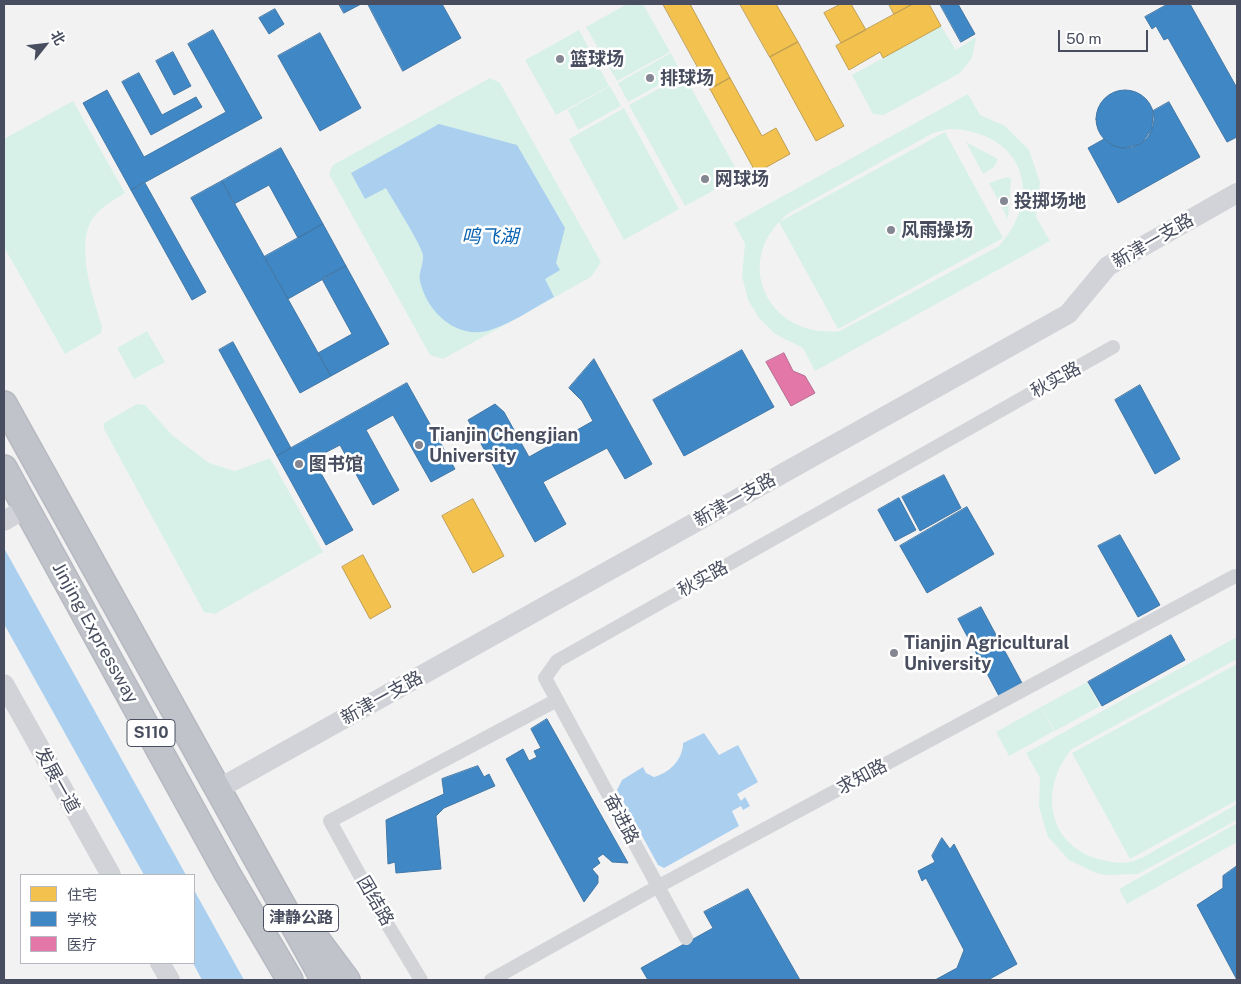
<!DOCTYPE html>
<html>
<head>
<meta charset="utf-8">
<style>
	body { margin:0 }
	#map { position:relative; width:1241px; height:984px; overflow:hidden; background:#f3f2f2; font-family:"Public Sans","Noto Sans SC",sans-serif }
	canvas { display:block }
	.frame { position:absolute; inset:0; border:5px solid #484e5f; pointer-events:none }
	.legend { position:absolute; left:20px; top:874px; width:175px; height:90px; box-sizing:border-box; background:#fff; border:1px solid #b6b8bf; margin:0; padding:6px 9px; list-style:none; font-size:15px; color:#484e5f }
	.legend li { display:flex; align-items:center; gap:10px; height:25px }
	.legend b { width:25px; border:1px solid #b6b8bf }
	.north { position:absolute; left:20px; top:20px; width:50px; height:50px; -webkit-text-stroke:4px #fff; paint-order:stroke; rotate:61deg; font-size:14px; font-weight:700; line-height:20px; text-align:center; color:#484e5f }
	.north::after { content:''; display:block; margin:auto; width:18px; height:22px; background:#484e5f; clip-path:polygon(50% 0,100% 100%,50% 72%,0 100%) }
	.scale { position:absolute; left:1058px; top:30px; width:90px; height:22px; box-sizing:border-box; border:2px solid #484e5f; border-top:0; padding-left:6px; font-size:15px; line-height:18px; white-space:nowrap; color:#484e5f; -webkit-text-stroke:4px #fff; paint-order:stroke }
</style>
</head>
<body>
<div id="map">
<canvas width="1241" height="984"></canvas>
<div class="frame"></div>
<ul class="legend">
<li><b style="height:14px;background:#f2c14e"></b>住宅</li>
<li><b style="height:14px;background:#3f88c5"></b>学校</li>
<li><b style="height:14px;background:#e377a8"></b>医疗</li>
</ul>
<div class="north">北</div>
<div class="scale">50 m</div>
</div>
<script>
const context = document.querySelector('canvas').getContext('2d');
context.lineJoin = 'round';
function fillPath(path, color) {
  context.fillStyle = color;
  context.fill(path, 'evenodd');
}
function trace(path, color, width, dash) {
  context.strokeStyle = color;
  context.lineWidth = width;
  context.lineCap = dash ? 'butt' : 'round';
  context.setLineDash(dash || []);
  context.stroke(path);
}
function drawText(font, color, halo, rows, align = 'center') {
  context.font = font + ' "Public Sans","Noto Sans SC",sans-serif';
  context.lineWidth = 5;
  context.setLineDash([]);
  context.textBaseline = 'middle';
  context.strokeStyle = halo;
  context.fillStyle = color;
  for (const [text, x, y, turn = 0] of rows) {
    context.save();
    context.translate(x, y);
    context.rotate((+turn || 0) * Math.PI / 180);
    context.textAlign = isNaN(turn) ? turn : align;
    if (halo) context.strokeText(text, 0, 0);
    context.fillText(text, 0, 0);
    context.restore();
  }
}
const green = new Path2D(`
	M627 4H643L670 52 617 81 586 27Z
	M941 26 956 50 976 37 972 58 960 73 884 115 873 114 852 75Z
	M579 30 609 86 556 115 525 60Z
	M671 53 681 73 628 102 618 83Z
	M684 75 740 176 685 206 629 105Z
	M490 78 500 83 601 262 591 277 443 359 430 355 329 174 333 165Z
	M610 86 621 106 578 130 568 110Z
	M968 94 980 115 1005 126 1029 150 1040 182 1036 217 1050 241 815 371 803 348 775 334 759 318 748 300 742 276 745 244 734 223ZM950 129C1021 131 1046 194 999 246L840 331C767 339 730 259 789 213L933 133Z
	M73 101 125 193C112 201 97 209 90 223 77 250 93 299 102 326L101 333 65 354 4 247V139Z
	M624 108 679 209 624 240 569 139Z
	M945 132 1003 238 838 329 779 222Z
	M966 142 998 159 994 167 983 174Z
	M1007 177 1011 179 1008 219 989 183Z
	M147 331 165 362 134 379 117 348Z
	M137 404 145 405 172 435 209 463 235 471 270 458 323 552 215 614 204 612 104 429V423Z
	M1237 637V659L1072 749C1038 788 1047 848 1103 860 1111 862 1120 864 1129 862 1141 860 1153 851 1163 846 1188 832 1213 818 1237 804V820L1138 874 1106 875 1096 873 1069 860 1048 837 1039 807 1040 778 1026 753Z
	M1237 664V800L1130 859 1072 753Z
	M1087 682 1100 706 1055 731 1041 707Z
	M1041 707 1054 731 1009 756 996 732Z
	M1237 823V842L1127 904 1119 889Z`);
const water = new Path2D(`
	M439 124 517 145 565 228 556 263 560 270 545 279 554 297C535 307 514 322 493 329 459 342 427 313 420 281 418 273 424 264 423 255 422 246 392 199 386 188L365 199 351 173Z
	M4 548 186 875H144L4 624Z
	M704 733 719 755 738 745 758 782 737 794 741 801 745 797 750 806 743 810 741 806 732 811 739 826 664 868 658 865 617 790 622 780 643 767 646 773 654 777C669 773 683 760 683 743Z
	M194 890 244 980H202L193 963Z`);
const homes = new Path2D(`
	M663 4H690L730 78 710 89Z
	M740 4H776L798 42 770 57Z
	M841 4H851L866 30 841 43 824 13Z
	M889 4H913L894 14Z
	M913 4H929L941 26 883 58 880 52 849 70 836 46Z
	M798 42 844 126 816 141 770 57Z
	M730 78 762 136 776 128 790 154 756 173 710 89Z
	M473 499 504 556 473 573 442 516Z
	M363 555 391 607 370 619 342 567Z`);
const schools = new Path2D(`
	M339 4H361L344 13Z
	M368 4H442L461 38 403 71Z
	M940 4H958L975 34 961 42Z
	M1168 4H1190L1237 88V137L1227 142 1168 38 1164 40 1156 26 1152 29 1145 17Z
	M275 9 284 24 269 34 259 18Z
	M213 30 262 118 131 190 83 103 107 90 144 157 226 112 188 44Z
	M320 33 361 108 320 131 278 56Z
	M173 52 191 86 174 95 156 61Z
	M139 73 162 115 196 97 202 107 151 135 122 82Z
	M1096 119a29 29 0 1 1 58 0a29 29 0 1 1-58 0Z
	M1169 102 1200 157 1118 203 1088 148 1104 139 1114 146 1123 148 1141 144 1152 129 1153 111Z
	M281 148 323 224 298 238 269 185 234 204 222 181Z
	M222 181 331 376 300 393 191 198Z
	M145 183 206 292 192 300 131 190Z
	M323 224 346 266 288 299 264 257Z
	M346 266 389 344 331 376 318 353 352 334 322 279Z
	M233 342 291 448 277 456 219 350Z
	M742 350 774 407 684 456 653 400Z
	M594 359 652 464 625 479 607 448 543 482 566 524 535 542 468 420 495 404 504 412 529 457 593 421 582 401 569 388Z
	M407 383 455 469 431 482 393 415 366 430 399 490 373 505 340 445 313 459 353 530 326 545 277 456Z
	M1140 385 1180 459 1155 474 1115 400Z
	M944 475 961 508 920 531 902 497Z
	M899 498 916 530 895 541 878 510Z
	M967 507 994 554 927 593 900 546Z
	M1120 535 1160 605 1138 617 1098 546Z
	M981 607 1022 683 999 696 958 619Z
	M1171 635 1185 660 1102 706 1088 682Z
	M547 719 628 863 612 862 603 854 597 858 600 863 592 869 598 876V883L584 902 506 759 523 749 529 761 537 757 534 751 541 748 531 729Z
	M478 766 484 777 489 774 495 786 444 808 436 816 441 869 396 873 395 862 388 864 386 820 444 794 442 779Z
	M942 838 950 849 954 844 1017 964 988 980H935L957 968 964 950 926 878 922 881 918 871 935 862 932 856Z
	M1237 866V980L1197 905 1223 888V876Z
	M748 889 800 980H648L641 968 713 928 704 912Z`);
const health = new Path2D(`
	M784 353 793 371 805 376 815 393 791 406 766 362Z`);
const street = new Path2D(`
	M557 700 686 938
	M421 980 380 912 330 821 557 700 545 678 557 661 1113 347
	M491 980 657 887 1235 576`);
const secondary = new Path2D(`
	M4 521 26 508
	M4 684 111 875
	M218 789 1068 314 1108 266 1237 193
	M160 963 170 980`);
const highway = new Path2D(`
	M4 404 324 980
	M4 468 227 873 290 980
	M315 937 347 980`);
const markers = [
	[560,59,5,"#848792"],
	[650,78,5,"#848792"],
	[705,179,5,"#848792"],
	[1004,201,5,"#848792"],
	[891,230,5,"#848792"],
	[419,445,5,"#848792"],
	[299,464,5,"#848792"],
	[894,653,5,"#848792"]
];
const shields = [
	[151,733,48],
	[301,918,75]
];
const shieldNames = [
	["S110",151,733],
	["津静公路",301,918]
];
const poiNames = [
	["篮球场",570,59],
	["排球场",660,78],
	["网球场",715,179],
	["投掷场地",1014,201],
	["风雨操场",901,230],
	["Tianjin Chengjian",429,435],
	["University",429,456],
	["图书馆",309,464],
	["Tianjin Agricultural",904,643],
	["University",904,664]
];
const streetNames = [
	["新津一支路",1153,241,-30],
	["秋实路",1056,380,-29],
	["新津一支路",735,500,-29],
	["秋实路",703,579,-29],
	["Jinjing Expressway",95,633,61],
	["新津一支路",382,698,-29],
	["求知路",862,777,-28],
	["发展一道",57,780,61],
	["奋进路",621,819,62],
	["团结路",375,901,60]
];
const waterNames = [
	["鸣飞湖",490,237]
];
fillPath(green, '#d7f1e8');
fillPath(water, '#abcfef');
fillPath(homes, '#f2c14e');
trace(homes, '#bf9e53', 1);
fillPath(schools, '#3f88c5');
trace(schools, '#4277a6', 1);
fillPath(health, '#e377a8');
trace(health, '#b46b92', 1);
trace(highway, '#b7b9c1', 28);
trace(street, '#d3d4d8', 14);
trace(secondary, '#d2d3d8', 20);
trace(highway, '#c1c3cb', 25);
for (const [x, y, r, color] of markers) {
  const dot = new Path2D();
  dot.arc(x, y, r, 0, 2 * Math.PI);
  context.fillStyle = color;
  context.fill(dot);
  trace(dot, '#fff', 2);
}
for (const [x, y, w] of shields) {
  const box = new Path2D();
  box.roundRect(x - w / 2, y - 13.5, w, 27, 4);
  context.fillStyle = '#fff';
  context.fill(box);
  trace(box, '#484e5f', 1);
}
drawText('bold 16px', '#484e5f', null, shieldNames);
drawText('bold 18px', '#484e5f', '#fff', poiNames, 'left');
drawText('18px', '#484e5f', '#fff', streetNames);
drawText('italic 19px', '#0962b1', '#fff', waterNames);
</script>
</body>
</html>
